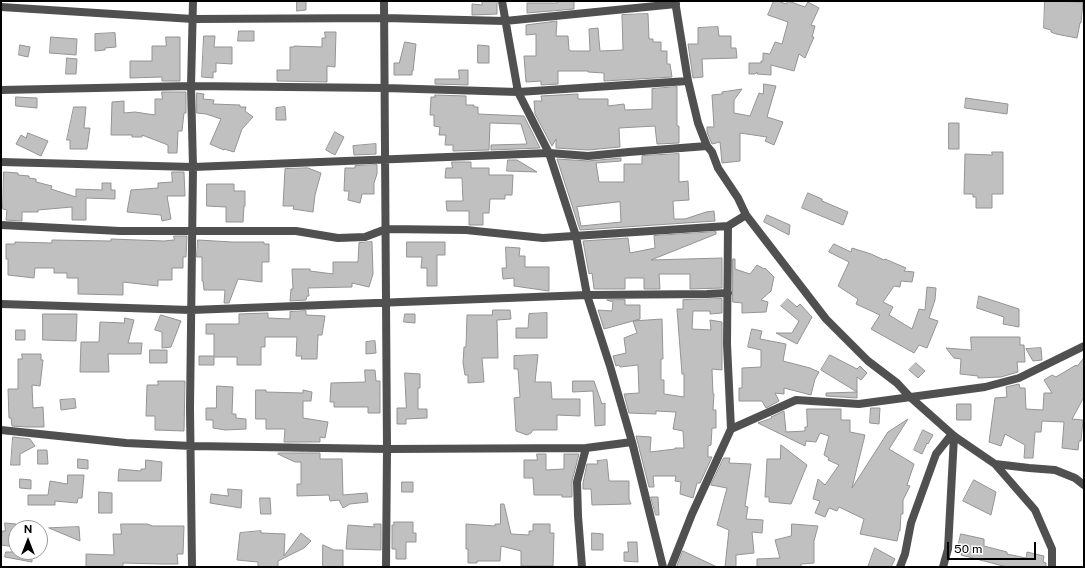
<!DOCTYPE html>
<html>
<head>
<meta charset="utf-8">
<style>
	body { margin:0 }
	#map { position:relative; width:1085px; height:568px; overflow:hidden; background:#fff; font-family:"Public Sans",sans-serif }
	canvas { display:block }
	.frame { position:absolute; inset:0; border:2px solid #000; pointer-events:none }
	.north { position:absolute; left:8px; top:520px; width:40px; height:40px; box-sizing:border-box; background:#fff; border:1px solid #999; border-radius:50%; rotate:0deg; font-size:11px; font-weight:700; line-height:16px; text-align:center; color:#000 }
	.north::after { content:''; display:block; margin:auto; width:14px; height:18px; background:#000; clip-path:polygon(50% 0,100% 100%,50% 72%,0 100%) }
	.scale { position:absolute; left:947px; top:542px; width:89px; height:18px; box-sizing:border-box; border:2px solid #000; border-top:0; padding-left:5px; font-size:12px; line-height:14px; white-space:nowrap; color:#000; -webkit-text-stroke:3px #fff; paint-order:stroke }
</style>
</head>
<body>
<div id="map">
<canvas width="1085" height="568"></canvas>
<div class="frame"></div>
<div class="north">N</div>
<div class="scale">50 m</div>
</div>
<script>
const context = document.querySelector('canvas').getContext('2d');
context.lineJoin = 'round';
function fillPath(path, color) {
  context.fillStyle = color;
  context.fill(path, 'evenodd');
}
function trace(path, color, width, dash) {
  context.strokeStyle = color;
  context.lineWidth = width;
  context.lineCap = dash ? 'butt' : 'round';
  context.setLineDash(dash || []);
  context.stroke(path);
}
const building = new Path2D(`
	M297 1H306V10L297 11Z
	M482 1H497V14L472 15V4L482 5Z
	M556 1H574V9L527 13V3H557Z
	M774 1H778L786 4 788 1 805 7 808 2 819 8 811 25 815 26 812 37H814L805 58 799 54 794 71 771 65V75L757 74V72L755 74H749V63H761V61H763V53L770 54 775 42 782 44 788 22 768 15Z
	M1045 1 1083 2 1081 23H1080L1077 38 1056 34 1051 32V30L1044 28Z
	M648 14 649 39H653V42H661V51H667V64H670L672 77 604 81V73L588 72V71H558V84L541 85V81L526 82 524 56H536V34L526 35V25L557 21 556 36H568L569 50 571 51H590L589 29 598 28 600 51 623 50 622 15Z
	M718 27 719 36H731V48H736L737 58 702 59 703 77 693 78 688 44H698V28Z
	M239 31H254V41H238Z
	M325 32H336L335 67 327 66V82L277 81V70H290V47H294V46L322 47V38H325Z
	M115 33 116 47 105 48V50L95 51V34Z
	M204 36H215L214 47H232V64L216 63V72H213V78L202 77Z
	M51 37 77 39 76 55 50 53Z
	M166 37H180V81H162V77L130 78V61H152V46H166Z
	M405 42 416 44 413 71H412V75H394V63H399Z
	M20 45 30 47 28 57 19 55Z
	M478 45 489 46V63H478Z
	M67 58 77 59 76 74H66Z
	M459 70H468V85L435 84V79H459Z
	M764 84 776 86 767 117 783 122 774 145 765 141 767 137 740 133V161L722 163 720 142 712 144 707 132V127H714L712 95 722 94V92L742 89 734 100V113L750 116 759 93 763 94Z
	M677 87V126H679V143L657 144 655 126 619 128 620 147 588 150 556 148V139L552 146 535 114 534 101H542L541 96 578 94V99H608V106L624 104 625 110 652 109V89Z
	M162 92H186V113H184L182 131H178L177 153H168V145L142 135V137H132V135H111L112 102 124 101V113L135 112 155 115V99H162Z
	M197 93 204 94 203 99 214 100 213 104 240 105V107H246L245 111 253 117 242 129 234 152 224 149V150L210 144 221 119 206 114 197 113Z
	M435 95 466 96V105H474V107H478V114L524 116 540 148 491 150V145L527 144 521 124 490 123 489 150 453 151V145H445L446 135H439L440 127 434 126V115H430L431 97H435Z
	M16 97 37 98V108L16 106Z
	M966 98 1008 104 1007 114 965 108Z
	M74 107H86L84 128H90L87 149H70V140H67Z
	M285 107 286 120H276V108Z
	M949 123H959V149H949Z
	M335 132 344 137 335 155 326 150Z
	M28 133 48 141 41 156 16 144 21 135 26 138Z
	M376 144V154L354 155 353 146Z
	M992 152H1003V194H992V208H976V197H973V194H964L965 154 992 155Z
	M679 154V182L688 181 689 200 673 201 674 219H685L706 212 714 211 715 221 580 230 557 159 588 161 621 158V161L596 163 599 182H624V164H642V156ZM620 202 621 222 581 226 577 207Z
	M508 160H517L537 172 507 171Z
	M452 162H471V168H489V175H513L512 195H505V199H490L489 213H483V225H469V211H447L446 201H463L462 178H445L446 168H452Z
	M377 165V174L374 183V194H362L360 203 348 200 349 191H344L345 168H355V166Z
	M308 168 321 173 315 195 313 212 293 209 294 206H283L285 169Z
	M4 172 18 173V175L29 176V178L36 179V182L52 186 51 189 76 197V189L102 190V183H111V190H115V199L86 198V220H72V207L38 210V212H22V221L6 220 7 210 3 209Z
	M172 172H184L185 196H167L171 219 162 221 161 215 127 212 131 190 158 188V183L172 182Z
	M207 184H234V191H245V206H244L243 222H226V207L207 206Z
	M808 193 822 199V201L848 212 843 225 802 208Z
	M767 215 790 225 789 235 764 222Z
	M716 232V234L651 260 722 258V288L690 289V274H659L660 289H644V278H625V289H594L592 273 589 274 583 241 628 238 630 253 655 248 654 236Z
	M174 236H187L186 257H183V268H172V280H158V286L123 282V295L78 294V278H67V273H54V268H35L34 278 8 275V259H6V244H15V242L52 243V240L111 241V239L164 241 174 240Z
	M198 240 232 242H264V244H269V262H262V282L238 279 229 303H224L225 290H204L203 281H202V257H197Z
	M372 242 373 274 369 287 352 283V287L308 288 309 296H307L306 300 290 301 291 289H293L292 269H310V271L333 274V262H358L359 243Z
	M407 242H445V255H437V286H427V268H421L422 257H407Z
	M834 244 851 252 852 248 871 254 884 260 885 259 906 268 904 271 914 272 912 282 901 281 900 287 894 286 883 302 893 307 889 315 912 329 919 309 925 310 927 287 936 288 935 300 929 318 938 321 927 348 919 345 914 353 871 329 880 315 856 304 858 299 838 286 849 262 829 252Z
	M506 247 520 248 519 256H525V267H549V291L514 286V278L503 279 502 268H506Z
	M733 259H735V269L750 274 757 265 764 269 765 268 774 277 771 291 761 300 768 302 766 312 742 313V303L733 302Z
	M979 296 1019 309V327L1003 324 1004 317 977 308Z
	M722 299V313L710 314V311H693L692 329 711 330 710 320 722 322V370L712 369 713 394H714L713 410H716V428H712L711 445 708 446V457H712L700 483H697L693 498 680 494 681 482 675 481 676 476H653L654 487H649L636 436 651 437 650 452 675 449V448H684L683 431 673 429 676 412 656 411V414L629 413 624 394 639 393 638 365 620 367 619 365 616 366 613 356 626 353 624 338 637 333 633 321 662 319 663 359H661V380H664V394L684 397V374H682L677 309H683V300Z
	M788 299 797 307 800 304 812 317 797 344 776 333H792L799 321 781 306Z
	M625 300V305H640V319L604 329 598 310 612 311 613 302 607 300Z
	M493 310H510L511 319 497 320 498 358H482L484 382 468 383V375H465L463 363 464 347H466L467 315H492Z
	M306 311V315L325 316 322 335H318L317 359H301L302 356H296L297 337H265V347H261V365H237V357H214V365H199V356H214V334H206V324H239V314L268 313V318L290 319V312Z
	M547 313V338H516V328H528L529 314Z
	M43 314H77L76 341 43 340Z
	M405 314H415V323L404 322Z
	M161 315 181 321 171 347 162 348V332L155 330Z
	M125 318 134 320 128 343H142L141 354H108L109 372H80L81 342H99L100 322 124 323Z
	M752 329 762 331 760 339 786 344 783 361 810 368 819 372 815 379 811 395 784 388V394L775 393 779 401 766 408 762 401H739V388H742V368L761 367V350L748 347Z
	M16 330H25V340H16Z
	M971 337H1020V345H1024L1025 362H1017L1018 372 1001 377 978 378V376L960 374 961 359 954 358 946 348 971 350Z
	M375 341 376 353 366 354V342Z
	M1041 348 1042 360 1033 361 1026 349Z
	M150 350H167V363H150Z
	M22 354H41V360H43L40 386 32 385 33 408 43 407 44 427H28L12 426 11 418H9L8 389H18V359H22Z
	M538 355 535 382H551L552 399H580V416L557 415V430H533L531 433 527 435 516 431 514 398 520 397 518 369H514V356Z
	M830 355 857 369 860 366 867 373 861 380 857 377V398L826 396V393L857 392 821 370Z
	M1084 358V397L1072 419 1083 420 1081 441H1079L1078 450 1062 448 1064 422 1042 421 1041 432H1035L1033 458H1024L1025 445 1005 434 1001 446 989 442 995 398 1007 397 1006 387 1019 384 1020 388H1025L1026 409 1043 410 1044 393H1052L1044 380 1052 375 1056 377 1076 365 1077 366Z
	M916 363 925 371 918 378 909 370Z
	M365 370H375L376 381H380V413H368V407H334V402H330L331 383 365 382Z
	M405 373 420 374V388H418V409H427V418L406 419V424H397V408H406Z
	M158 381H185L184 431 155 430V416H146L147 385H158Z
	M573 381H594L602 404 605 403V425L595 426 593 391 573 392Z
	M217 386 233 387 232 414H236V418L246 419V429L225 430 213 428V420H206V408H216Z
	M256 390H266V392L303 393V390L312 392 311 401H303V418L328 422 325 438 320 437V442H284L285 429H266V419H256Z
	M75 399 76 408 61 410 60 400Z
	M957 404H971V420H957Z
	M871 408H880L879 424 870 423Z
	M807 409H841V420H850V432L865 435 852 488 888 432 908 419 889 449 914 464 907 485 910 486 903 500V514H901L900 531H899L897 541 860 534 864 519 839 507 837 511 829 508 825 517 815 513 820 501 813 499 818 479 825 485 839 465 828 460 829 458 824 455 829 436 820 433 816 442 806 441 805 446 758 423 772 418 771 417 784 411 786 432 805 431V427H807Z
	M923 430 933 435 928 444 927 443 922 454 914 450Z
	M13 437 30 439 35 446 20 454V465H11Z
	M781 445 807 465 791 504 769 502V497H765L767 459H780Z
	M38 450H47L48 464H38Z
	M279 453H320V459H342L343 495 367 493 368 502 350 504 343 508 339 500 330 501 329 495 297 496V484H301V462H295L278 454Z
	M537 454H546V470L564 469V454H579L572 481V497H562V495H534L533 478H524V460H537Z
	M724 458H730L729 463 751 464 745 506 748 507 746 519 763 520 762 533 752 532 754 553 736 555V567H725L729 530 717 525 727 488 711 485Z
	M78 459 88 460V469L78 468Z
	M146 460 162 462 161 481H118L119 469 141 471V469H145Z
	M607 460 609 481H629V499L631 504 592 505 591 489H583V483L587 464H598L597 461Z
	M68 475H84L82 498H78L77 503 55 501V505H28V495H48L50 481 67 484Z
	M20 479 31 480V489L20 488Z
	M974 480 996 492 991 515 963 501Z
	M402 482H413V492H402Z
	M228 489 242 490 241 508 210 503 211 494 228 496Z
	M99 492 112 493V513H99Z
	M651 497H658L659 515H656Z
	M260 498H270L271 514H261Z
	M501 504H504L511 534 529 535V531H533V524H550V533H554L553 566H521V551L501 546 500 561H477V563H468V549H466V524L495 526V524H500Z
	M394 522H413V533H416V542H406V559H396V549H392V525H394Z
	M5 523 16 524V547L1 545 2 531H5Z
	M121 524H147L153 526H184L183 554H177L178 564H162L123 563V567H86V554L114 555 113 534H121Z
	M374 524H381V550L346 549 348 525 374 527Z
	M792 524 818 526 814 541V563L801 564V567H757V559L780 558 775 540 791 536Z
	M79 527 80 541 49 528Z
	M261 531V533L285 534 284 556 301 533 311 541 304 548 278 561V567H258V562L237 560 240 533Z
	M592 533 603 534V550H592Z
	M961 534 984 539V546L1007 552V554L1026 558 1027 552 1044 556 1043 562 1046 563V567H1007L961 555 962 552H957Z
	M628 542H637L638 562 624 561V552H628Z
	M323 545 334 550H343V567H323Z
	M875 548 895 559 891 567H868Z
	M683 551 717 567H677Z
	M6 552H32V562L5 557Z`);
const street = new Path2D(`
	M384 1 387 449 386 567
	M502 1 518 92 549 153 576 236 587 295 610 366 632 442 663 567
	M675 1 688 81 698 123 707 146 712 152 718 168 738 198 746 215 826 319 868 361 897 383 909 396 954 436 995 464 1029 468 1055 470 1075 478 1084 485
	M1 7 193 19 385 18 505 21 676 4
	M1 90 191 86 385 88 518 92 688 81
	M1 162 193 167 549 153 588 156 629 152 707 146
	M1 225 120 231H296L338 238 365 237 386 229 466 230 543 238 728 226 746 215
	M728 226 727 344 731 429 796 400 859 404 985 387 1019 378 1084 346
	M1 304 191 310 587 295 707 294 728 293
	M1 430 126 443 192 446 387 449 586 448 632 442
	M995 464 1035 510 1052 549V567
	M192 567 190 408 193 167 191 86 193 1
	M582 567 578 516 577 482 586 448
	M671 567 692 514 731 429
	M900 567 905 554 911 523 936 454 952 434
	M943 567 948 549 954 436`);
fillPath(building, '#c0c0c0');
trace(building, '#949494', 1);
trace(street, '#505050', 8);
</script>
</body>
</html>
